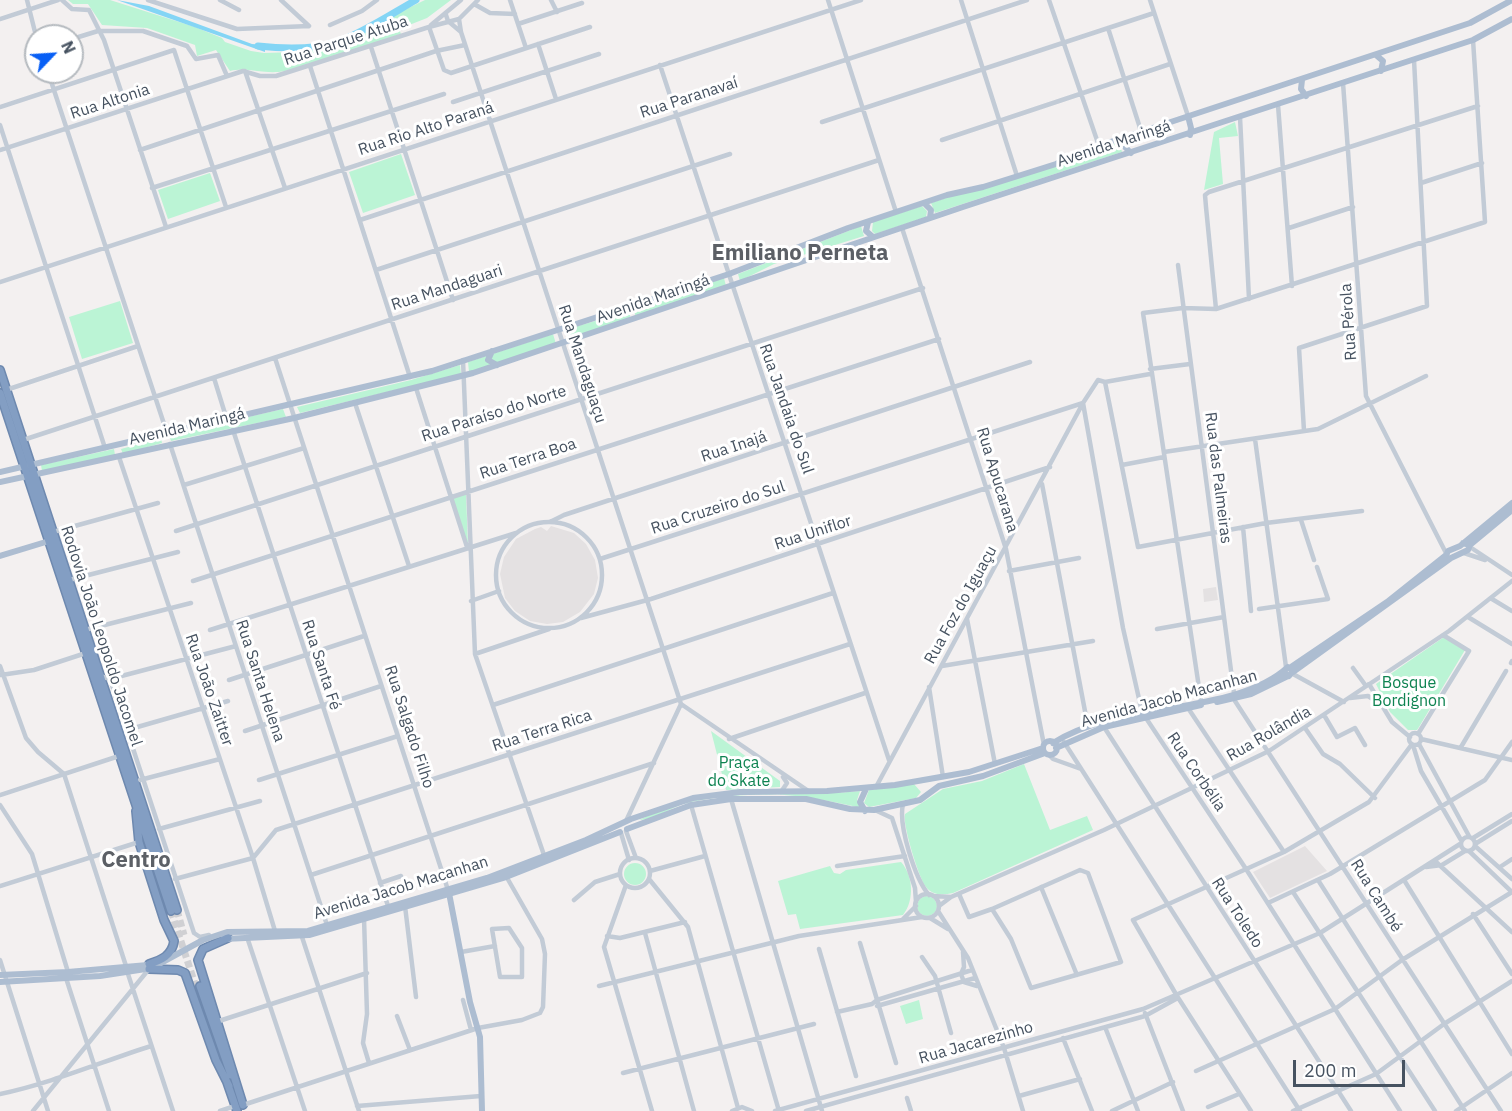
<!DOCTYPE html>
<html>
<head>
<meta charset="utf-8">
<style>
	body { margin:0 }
	#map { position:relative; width:1512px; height:1111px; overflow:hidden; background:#f3f0f0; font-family:"IBM Plex Sans",sans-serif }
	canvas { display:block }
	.north { position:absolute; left:24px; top:24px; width:60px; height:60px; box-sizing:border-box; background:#fff; border:2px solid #b5babf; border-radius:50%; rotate:65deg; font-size:16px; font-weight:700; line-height:24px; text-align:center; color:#465260 }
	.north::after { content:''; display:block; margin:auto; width:21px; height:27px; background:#085ff5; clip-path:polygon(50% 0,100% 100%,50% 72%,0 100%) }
	.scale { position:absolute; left:1293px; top:1060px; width:112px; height:27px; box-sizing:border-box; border:3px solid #465260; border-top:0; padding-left:8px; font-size:18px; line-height:21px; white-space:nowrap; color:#465260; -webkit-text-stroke:4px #fff; paint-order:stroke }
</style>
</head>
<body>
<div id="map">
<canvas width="1512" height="1111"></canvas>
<div class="north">N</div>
<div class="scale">200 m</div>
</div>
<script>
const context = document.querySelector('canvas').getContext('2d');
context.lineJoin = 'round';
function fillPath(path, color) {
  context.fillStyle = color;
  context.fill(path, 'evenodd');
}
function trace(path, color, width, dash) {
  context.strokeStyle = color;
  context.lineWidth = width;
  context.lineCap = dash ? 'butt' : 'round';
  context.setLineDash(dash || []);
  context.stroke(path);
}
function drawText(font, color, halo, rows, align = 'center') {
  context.font = font + ' "IBM Plex Sans",sans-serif';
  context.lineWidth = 6;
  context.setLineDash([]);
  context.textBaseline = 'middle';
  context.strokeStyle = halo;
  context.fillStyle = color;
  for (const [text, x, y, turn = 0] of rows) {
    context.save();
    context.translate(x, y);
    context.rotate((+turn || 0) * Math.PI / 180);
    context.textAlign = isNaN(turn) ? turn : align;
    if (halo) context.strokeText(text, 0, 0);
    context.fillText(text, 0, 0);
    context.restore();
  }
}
const education = new Path2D(`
	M551 526 574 533 586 544 595 560 598 578 594 594 580 612 563 622 547 624 530 621 515 611 505 598 500 574 504 557 516 539 535 529 541 527 547 531Z
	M1216 587 1218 600 1204 602 1203 589Z
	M1305 846 1327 871 1270 898 1253 872Z`);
const green = new Path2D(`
	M68 0H110L195 27 222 38 225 42 251 51 264 53 296 52 345 42 365 29 425 0H451L427 18 399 29 401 34C363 46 324 62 285 71 265 75 249 67 230 71L216 50 197 56 195 45 147 28 102 25 88 4H73Z
	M1235 122 1238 136 1219 138 1223 184 1204 190 1214 132Z
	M1119 141 1122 152 935 213 931 203Z
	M401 154 415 195 363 213 349 172Z
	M210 173 220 201 168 219 158 190Z
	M922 206 927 211 926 217 875 234 872 231 873 222Z
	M861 226 864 236 774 264 740 281 738 274Z
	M724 278 726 286 636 317 633 309Z
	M120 301 133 343 82 359 69 317Z
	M625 312 630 313V318L568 339 565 330Z
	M553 334 556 344 469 372 468 362Z
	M460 365 461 374 300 413 297 407 411 380Z
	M283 409 286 417 171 441 169 435Z
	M161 438 162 443 123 454 121 449Z
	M114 449 115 455 42 471 41 465Z
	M466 494 468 545 452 498Z
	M1444 637 1465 650 1419 727 1417 730H1408L1390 712 1376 684Z
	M711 731 780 781V787L726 790Z
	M1024 764 1050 830 1087 816 1093 830 953 893C943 895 933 896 926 887 919 879 902 823 905 814L943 789 982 781Z
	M914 784 921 792 916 798 869 807 864 803 869 790Z
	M860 791 857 800 861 808C807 795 750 788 695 800 676 804 656 820 639 820 713 784 781 799 860 791Z
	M901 862C913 875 915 900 903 915L800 929 796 914 788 915 778 881 830 866 834 873 840 874 846 870Z
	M624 874a11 11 0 1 1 22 0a11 11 0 1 1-22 0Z
	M917 906a10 10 0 1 1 20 0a10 10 0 1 1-20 0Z
	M919 1000 923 1019 906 1024 900 1006Z`);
const water = new Path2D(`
	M117 0 149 6 252 44 265 45V52Z`);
const river = new Path2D(`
	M258 46C284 49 312 50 337 42 361 34 393 13 416 0`);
const highwayTunnel = new Path2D(`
	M177 910 184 935
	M171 911 196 987`);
const minor = new Path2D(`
	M27 0 36 36
	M62 0 72 9 89 10 104 40 166 227
	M148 0 237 29 309 26
	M220 0 239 10
	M281 0 309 26
	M510 0 526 48
	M551 0 557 12
	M828 0 896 212
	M961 0 1017 176
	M1049 0 1099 146
	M1150 0 1188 116
	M474 4 490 13 515 14
	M446 15 448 21 461 32
	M0 19 58 0
	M459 19 461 32 681 704
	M518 24 582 3
	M330 25 362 11 377 0
	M431 25 461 0
	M429 27 444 70 451 73 590 27
	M1108 28 1141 131
	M72 39 98 31H143L187 46 196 59 218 55 227 76
	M538 44 556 99
	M371 47 453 300
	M174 50 226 207
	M660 65 889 760
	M310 66 410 377
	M245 71 285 188
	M48 72 167 433
	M1343 83 1366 396 1446 553
	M453 102 599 54
	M1278 105 1292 286
	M0 107 174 50
	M1240 117 1249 299
	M822 122 1154 13
	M0 125 105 448
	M942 140 1170 64
	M0 150 243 71 260 76H276L429 27 459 19 478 0
	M140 150 436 51 465 45
	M1421 183 1482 163
	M152 188 444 94
	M360 220 1027 0
	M902 228 1006 549 1044 745
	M1289 228 1353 207
	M1178 265 1235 701 1501 1111
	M376 270 730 154
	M0 282 861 0
	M1216 309 1206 207 1205 195 1209 192 1478 106
	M275 358 448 890
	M463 360 475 654 545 858
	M1150 369 1190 364
	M214 378 227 420
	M1105 382 1138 547 1266 523 1362 511
	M416 388 467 547
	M6 390 138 346
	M355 403 409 566
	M1083 403 1123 628 1142 712 1246 869 1400 1111
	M233 430 388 906
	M1304 431 1299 348 1427 306 1414 60
	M1255 439 1286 667
	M23 440 879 160
	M170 444 327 925
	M1164 452 1318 429 1426 376
	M119 457 253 858 275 931
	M1122 465 1164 457
	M1042 484 1088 727
	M184 485 304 448
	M1301 520 1314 560
	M550 522 564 515 1030 362
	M496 575a53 53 0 1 1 106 0a53 53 0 1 1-106 0Z
	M1243 527 1251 611
	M176 531 923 288
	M53 532 158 503
	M1470 547 1512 575
	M1464 553 1485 560
	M600 559 1083 403
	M1009 571 1079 558
	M69 580 178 552
	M193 581 939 339
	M1492 599 1512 611
	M471 601 499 591
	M1259 609 1328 599 1317 567
	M1468 617 1512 644
	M581 618 651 599 1050 467
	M967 619 995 764
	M1157 629 1224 617
	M85 630 191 603
	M210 630 516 533
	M475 654 549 629
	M1511 663 1512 661
	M0 666 26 738 38 752 64 774 126 966
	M942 666 1093 641
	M1353 668 1366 686
	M1293 674 1344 702
	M1 675 34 670 86 653
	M100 676 110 679 194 933 200 937 209 935
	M110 679 236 646
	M229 680 364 636
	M1369 684 1392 722 1410 737
	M929 687 943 777
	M1350 698 1368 696 1379 703
	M1201 701 1143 313 1183 308 1216 309 1485 222 1473 40
	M681 704 807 790
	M493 705 833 593
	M1188 708 1284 852
	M1324 715 1337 737 1355 728 1365 745
	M1104 727 1351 1111
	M1305 728 1323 754 1340 764 1375 798
	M127 730 228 701
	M245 731 381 686
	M1409 739a6 6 0 1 1 12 0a6 6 0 1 1-12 0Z
	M1418 734 1469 651 1443 635
	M729 739 865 693
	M1421 739 1512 760
	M1064 742 1300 1111
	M1419 744 1469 836
	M1413 745 1421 771 1461 840
	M1461 747 1506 671
	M1049 755 1053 759 1081 769
	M140 780 220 759
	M259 780 398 736
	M876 787 1083 403 1098 380 1105 382 1150 374
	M781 792 787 783 783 777
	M0 795 119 756
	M731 799 822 1111
	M903 804C898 825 915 879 929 895
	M0 805 32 854 68 972 66 978 109 1111
	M691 805 779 1111
	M877 811 892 818 915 888 916 902
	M626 821 681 704
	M159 829 260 801
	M626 831 636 858
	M621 833 629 860
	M1461 844a7 7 0 1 1 14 0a7 7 0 1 1-14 0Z
	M1473 838 1512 814
	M1475 844 1512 821
	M1475 846 1512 879
	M1469 851 1512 892
	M620 873a15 15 0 1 1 30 0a15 15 0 1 1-30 0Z
	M253 858 276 830 850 644
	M1435 861 1512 932
	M837 866 905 856
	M1426 867 1442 865 1465 851
	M1500 867 1512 859
	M1080 870 1088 873 1121 962 1031 988 1011 939 992 909Z
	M650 871 705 856
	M311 875 654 763
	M175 879 253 858
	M649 879 688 927 738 1108
	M1318 880 1465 1111
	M1404 880 1512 1054
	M380 883 401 876
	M626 885 604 947 652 1111
	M0 886 139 842
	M1041 887 1077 975
	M1293 892 1435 1111
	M959 894 969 917 992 909
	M915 906a12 12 0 1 1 24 0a12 12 0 1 1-24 0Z
	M933 896 951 897
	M574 900 595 882 620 874
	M1268 903 1330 874 1485 780 1512 742
	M405 906 416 997
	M939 906 951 897 1104 830 1269 751 1449 631 1512 581
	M938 911 968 958 1004 1048 1023 1111
	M1473 914 1512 974
	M364 918 367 1014 363 1043 369 1063
	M930 918 948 929
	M903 919 916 906
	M509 928 522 948V977H500L492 929Z
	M645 933 694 1111
	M607 936 620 938 685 922
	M247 937 305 1111
	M302 937 359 1111
	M860 943 896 1063
	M819 949 856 1076
	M461 952 495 946
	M963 952 964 967 961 974 964 982 977 986
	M922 957 935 976 951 1033
	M0 960 48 1111
	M127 971 173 1111
	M599 986 799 936 922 917
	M463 1000 471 1030
	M877 1006 975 978
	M837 1012 872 1004 877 1000 972 970
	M1145 1013 1183 1111
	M397 1016 410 1050
	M219 1021 367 973
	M1105 1027 1138 1111
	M1063 1038 1092 1111
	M1196 1071 1335 1009 1402 960 1512 892
	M623 1073 814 1024
	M0 1094C52 1083 101 1062 151 1046
	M1019 1096 1080 1079
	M907 1098 911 1111
	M243 1105 478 1028 522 1020 540 1013 543 1007 545 954 542 939 506 876
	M357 1106 481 1096
	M1208 1107 1239 1094
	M33 1111 149 969
	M220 1111 235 1106
	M732 1111 742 1107 752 1111
	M775 1111 1143 1009 1320 933 1460 844
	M806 1111 1145 1016 1176 999
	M1112 1111 1173 1082
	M1251 1111 1177 996 1133 920 1284 852 1369 802 1412 744
	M1293 1111 1376 1074 1444 1024 1512 981
	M1456 1111 1512 1073`);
const major = new Path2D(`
	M1376 55 1383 61 1381 71
	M1302 80 1301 89 1306 96
	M1188 116 1191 128 1190 135
	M1126 136 1124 146 1131 153
	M924 203 931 210 930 218
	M868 222 866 231 873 237
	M492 351 488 360 497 365
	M0 472 432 371 729 274 848 228 947 195 983 187 1056 164 1083 151 1470 23 1512 0
	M0 482 294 418 473 373 963 207 1473 40 1512 19
	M1470 545 1512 510
	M0 556 49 541
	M1446 556 1448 551 1460 546 1512 503
	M1291 667 1387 602 1446 555
	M1293 672 1451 558 1468 550 1470 545 1463 543
	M1217 702 1251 694 1288 676
	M1043 748a7 7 0 1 1 14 0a7 7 0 1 1-14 0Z
	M1053 743C1119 700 1235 716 1288 667L1293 671 1289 676 1284 672
	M1056 748 1104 727 1201 705
	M865 811 860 802 866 789
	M627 829 691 805 731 799H806L850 809 874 810 920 800 939 786 983 776 1045 753
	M449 893 470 1002 480 1037 482 1111
	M224 939 309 935 506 877 620 832
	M0 975 68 972 159 964 203 940 227 932 308 931 487 878 586 840 631 819 693 798 740 792 827 791 895 785 969 772 1043 748
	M0 982 100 976 152 968`);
const highway = new Path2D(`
	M0 370 177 910
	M0 393 171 911
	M136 811 139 842 164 920 174 941C172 956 161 960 149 964
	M228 938 203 949 198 960 243 1105
	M149 969 178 970 185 973 216 1060 229 1086
	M200 986 231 1075
	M227 1082 237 1111`);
const streetNames = [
	["Rua Parque Atuba",346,41,-18],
	["Rua Paranavaí",689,98,-18],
	["Rua Altonia",110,102,-18],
	["Rua Rio Alto Paraná",426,129,-18],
	["Avenida Maringá",1114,144,-18],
	["Rua Mandaguari",447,288,-18],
	["Avenida Maringá",653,299,-19],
	["Rua Pérola",1349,322,-94],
	["Rua Mandaguaçu",582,364,72],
	["Rua Jandaia do Sul",786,409,71],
	["Rua Paraíso do Norte",494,414,-18],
	["Avenida Maringá",187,427,-13],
	["Rua Inajá",734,447,-18],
	["Rua Terra Boa",528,459,-18],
	["Rua das Palmeiras",1218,478,83],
	["Rua Apucarana",997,480,73],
	["Rua Cruzeiro do Sul",718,508,-18],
	["Rua Uniflor",813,533,-18],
	["Rua Foz do Iguaçu",961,605,-61],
	["Rodovia João Leopoldo Jacomel",101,636,72],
	["Rua Santa Fé",321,665,72],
	["Rua Santa Helena",260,681,72],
	["Rua João Zaitter",209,690,71],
	["Avenida Jacob Macanhan",1169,699,-15],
	["Rua Salgado Filho",409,727,72],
	["Rua Terra Rica",542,731,-18],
	["Rua Rolândia",1269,734,-30],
	["Rua Corbélia",1196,772,56],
	["Avenida Jacob Macanhan",401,888,-17],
	["Rua Cambé",1376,896,58],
	["Rua Toledo",1237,913,57],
	["Rua Jacarezinho",976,1043,-16]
];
const parkNames = [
	["Bosque",1409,683],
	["Bordignon",1409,701],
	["Praça",739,763],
	["do Skate",739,781]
];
const districtNames = [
	["Emiliano Perneta",800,254],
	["Centro",136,861]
];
fillPath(education, '#e4e1e2');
fillPath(green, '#bbf4d5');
fillPath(water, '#84d5f5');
trace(river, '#84d5f5', 7);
trace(highwayTunnel, '#d0d0d3', 7, [7, 3.5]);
trace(highway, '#6e89af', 10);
trace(minor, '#c2cbd6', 4.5);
trace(major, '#adbdd1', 6);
trace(highway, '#839ec3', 7);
drawText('16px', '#465260', '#fff', streetNames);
drawText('16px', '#0e8351', '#fff', parkNames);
drawText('bold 22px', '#5c6066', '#fff', districtNames);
</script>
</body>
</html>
